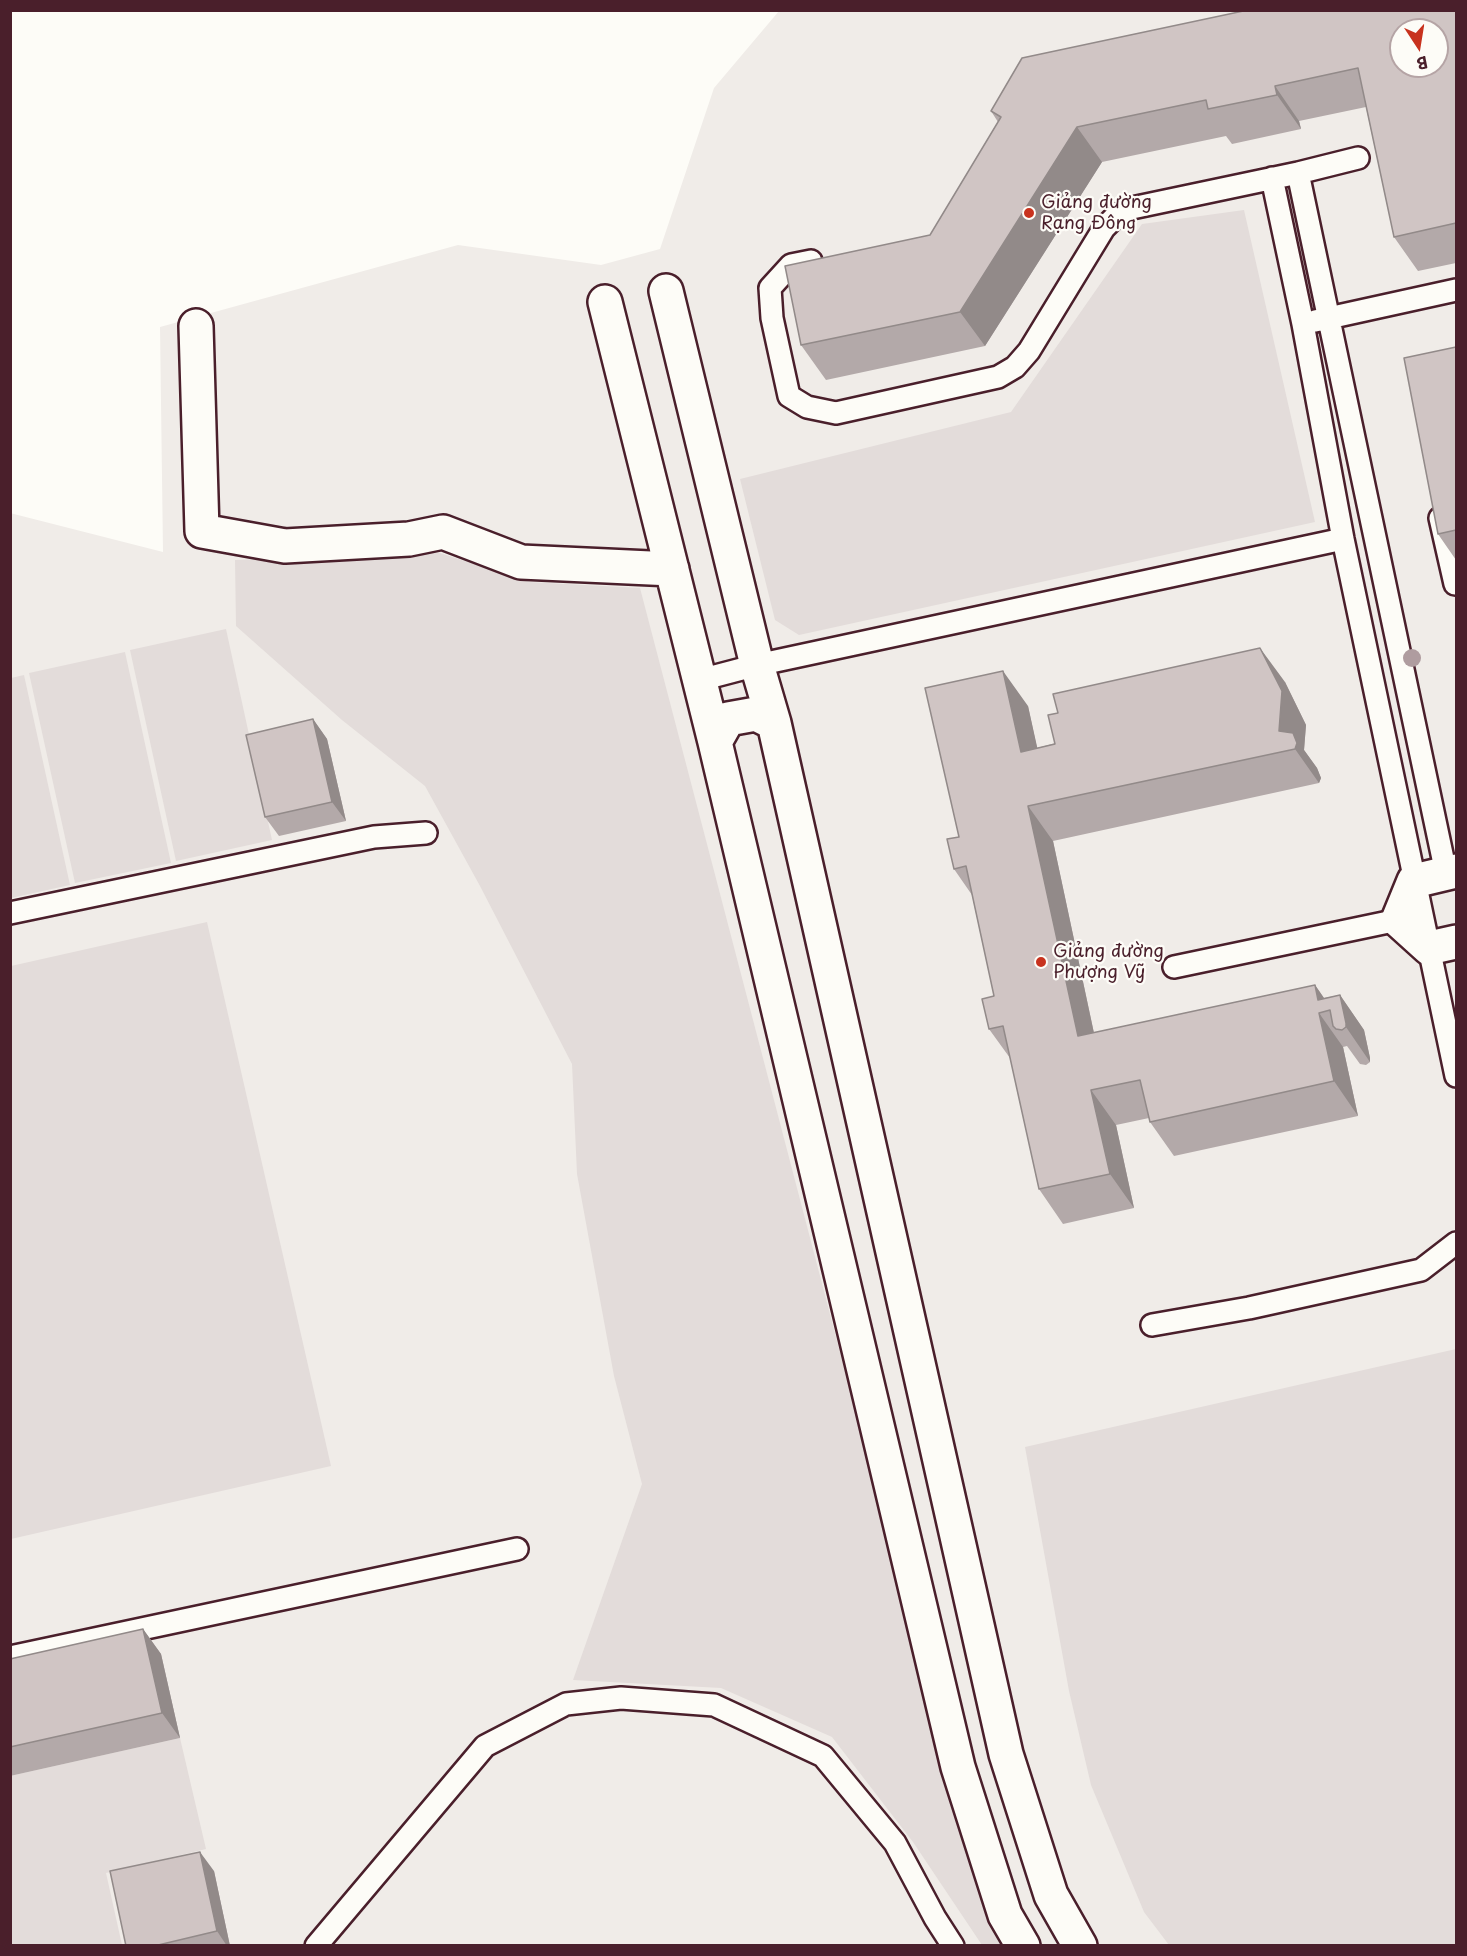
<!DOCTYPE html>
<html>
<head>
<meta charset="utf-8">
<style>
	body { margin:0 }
	#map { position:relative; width:1467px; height:1956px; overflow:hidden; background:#fdfcf7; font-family:"Playpen Sans",sans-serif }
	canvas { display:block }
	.frame { position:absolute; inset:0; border:12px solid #4a1f2b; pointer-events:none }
	.north { position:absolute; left:1389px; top:18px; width:60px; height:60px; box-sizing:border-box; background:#fdfcf7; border:2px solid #b5a4a5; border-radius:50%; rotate:168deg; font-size:16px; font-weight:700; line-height:24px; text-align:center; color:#4a1f2b }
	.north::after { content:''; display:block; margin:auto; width:21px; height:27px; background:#c8321e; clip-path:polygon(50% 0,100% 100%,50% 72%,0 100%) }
</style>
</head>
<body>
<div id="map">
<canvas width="1467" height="1956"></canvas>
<div class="frame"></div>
<div class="north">B</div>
</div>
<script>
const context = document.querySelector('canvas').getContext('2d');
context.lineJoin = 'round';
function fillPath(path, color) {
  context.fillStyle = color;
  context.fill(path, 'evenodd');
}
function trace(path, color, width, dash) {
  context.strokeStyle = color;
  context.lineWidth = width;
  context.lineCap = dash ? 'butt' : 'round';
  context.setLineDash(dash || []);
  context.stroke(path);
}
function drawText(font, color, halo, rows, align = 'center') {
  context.font = font + ' "Playpen Sans",sans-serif';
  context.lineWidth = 4.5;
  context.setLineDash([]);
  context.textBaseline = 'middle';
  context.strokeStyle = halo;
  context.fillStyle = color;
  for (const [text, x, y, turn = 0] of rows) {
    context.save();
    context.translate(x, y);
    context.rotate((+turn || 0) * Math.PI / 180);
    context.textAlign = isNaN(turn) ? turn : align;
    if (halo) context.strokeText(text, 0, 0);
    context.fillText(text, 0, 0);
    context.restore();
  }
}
const built = new Path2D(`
	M779 11H1456V1945H11L10 513 163 552 160 327 458 245 601 265 660 249 714 88ZM1401 30H1437V66H1401Z`);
const green = new Path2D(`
	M1244 210 1315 522 799 635 775 620 740 479 1011 412 1142 224Z
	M440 553 529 582 640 588 988 1918 1004 1945H982L913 1842 832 1737 721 1688 573 1680 642 1484 614 1376 577 1174 572 1064 480 886 425 786 342 720 236 626 235 560Z
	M226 629 272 840 176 861 130 650Z
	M125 652 171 863 75 883 29 673Z
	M24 675 70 885 11 898V678Z
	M207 922 331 1466 11 1539V966Z
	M1456 1349V1945H1169L1144 1912 1091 1785 1069 1691 1025 1447Z
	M180 1738 206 1849 106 1873 122 1945H11L10 1776Z`);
const lane = new Path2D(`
	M1298 173 1446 873
	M1272 178 1303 324 1343 539 1456 1076
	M811 261 791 265 770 288 772 318 789 396 807 407 836 413 998 377 1015 367 1029 351 1104 228 1117 215 1132 208 1298 173 1358 158
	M1315 321 1456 290
	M1440 518 1455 584H1456
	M700 680 757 665 1343 539
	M10 913 374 837 426 833
	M1174 967 1398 920
	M1152 1325 1249 1308 1421 1270 1456 1243
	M10 1657 517 1549
	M316 1946 485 1746 566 1704 621 1698 714 1705 823 1756 895 1843 935 1918 953 1946`);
const street = new Path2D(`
	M666 291 757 665 774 723 1006 1754 1051 1895 1080 1946
	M605 302 715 742 958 1767 1005 1915 1023 1946
	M196 326 202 531 285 546 409 539 443 532 521 562 672 569
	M715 742 728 719 756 714 774 723`);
const secondary = new Path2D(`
	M1456 871 1414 881 1398 920 1429 948 1456 942`);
const trees = [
	[1412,658]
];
const wall = new Path2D(`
	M1456 10V263L1418 271 1394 237 1366 107 1299 121 1301 129 1232 144 1226 136 1102 162 985 346 826 380 801 345 930 235 998 122 991 111Z
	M1456 347V560L1438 534Z
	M1285 682 1306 725 1304 750 1317 768 1321 778 1319 783 1053 841 1094 1033 1315 985 1324 998 1340 995 1364 1030 1370 1058V1062L1366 1065 1360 1064 1347 1046 1343 1047 1358 1116 1174 1156 1150 1122 1149 1118 1116 1125 1134 1208 1063 1224 1039 1189 1010 1058 989 1029 994 996 972 895 954 869 959 837 1028 706 1037 748Z
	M313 719 327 739 346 821 279 836 265 817Z
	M143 1629 161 1654 180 1738 10 1776V1659Z
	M214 1871 230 1946H126Z`);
const shadedWall = new Path2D(`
	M1275 86 1299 121 1301 129 1277 95Z
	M1077 127 1102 162 985 346 960 312Z
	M1260 648 1285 682 1306 725 1304 750 1317 768 1321 778 1319 783 1295 749 1279 731Z
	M1003 671 1028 706 1046 787 1021 752Z
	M313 719 327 739 346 821 332 802Z
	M1028 806 1053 841 1102 1071 1078 1036Z
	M1315 985 1339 1020 1318 1000Z
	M1340 995 1364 1030 1370 1058V1062L1346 1027Z
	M1319 1013 1343 1047 1358 1116 1334 1081Z
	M1091 1090 1116 1125 1134 1208 1110 1174Z
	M143 1629 161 1654 180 1738 162 1713Z
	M200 1852 214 1871 230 1946H227L217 1931Z`);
const building = new Path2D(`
	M1248 10H1456V223L1394 237 1358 68 1275 86 1277 95 1208 109 1206 100 1077 127 960 312 801 345 785 266 930 235 1001 117 991 111 1022 58ZM1401 30H1437V66H1401Z
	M1456 347V530L1438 534 1404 358Z
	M1260 648 1282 691 1279 731 1293 733 1297 743 1295 749 1028 806 1078 1036 1315 985 1318 1000 1340 995 1346 1023V1027L1342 1030 1336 1029 1333 1026 1330 1010 1319 1013 1334 1081 1150 1122 1140 1080 1091 1090 1110 1174 1039 1189 1003 1026 989 1029 982 999 994 996 966 866 954 869 947 839 959 837 925 688 1003 671 1021 752 1055 744 1048 715 1058 713 1053 694Z
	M313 719 332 802 265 817 246 735Z
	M143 1629 162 1713 10 1747V1659Z
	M200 1852 217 1931 154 1946H126L110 1871Z`);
const markers = [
	[1029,213,6,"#c8321e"],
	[1041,962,6,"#c8321e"]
];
const poiNames = [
	["Giảng đường",1041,203],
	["Rạng Đông",1041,224],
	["Giảng đường",1053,952],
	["Phượng Vỹ",1053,973]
];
fillPath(built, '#f0ece8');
fillPath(green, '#e3dcda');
trace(lane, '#4a1f2b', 26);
trace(street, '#4a1f2b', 38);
trace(secondary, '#4a1f2b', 38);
trace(lane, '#fdfcf7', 21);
trace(street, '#fdfcf7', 33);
trace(secondary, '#fdfcf7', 33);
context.fillStyle = '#af9c9f';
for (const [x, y] of trees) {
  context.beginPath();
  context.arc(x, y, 9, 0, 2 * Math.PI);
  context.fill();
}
fillPath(wall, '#b3a9a9');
fillPath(shadedWall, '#928a89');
fillPath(building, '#d0c5c4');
trace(building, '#928a89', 1.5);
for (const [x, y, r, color] of markers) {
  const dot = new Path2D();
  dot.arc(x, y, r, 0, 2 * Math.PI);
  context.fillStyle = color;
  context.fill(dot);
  trace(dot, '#fdfcf7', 2);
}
drawText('18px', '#4a1f2b', '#fdfcf7', poiNames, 'left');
</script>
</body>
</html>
